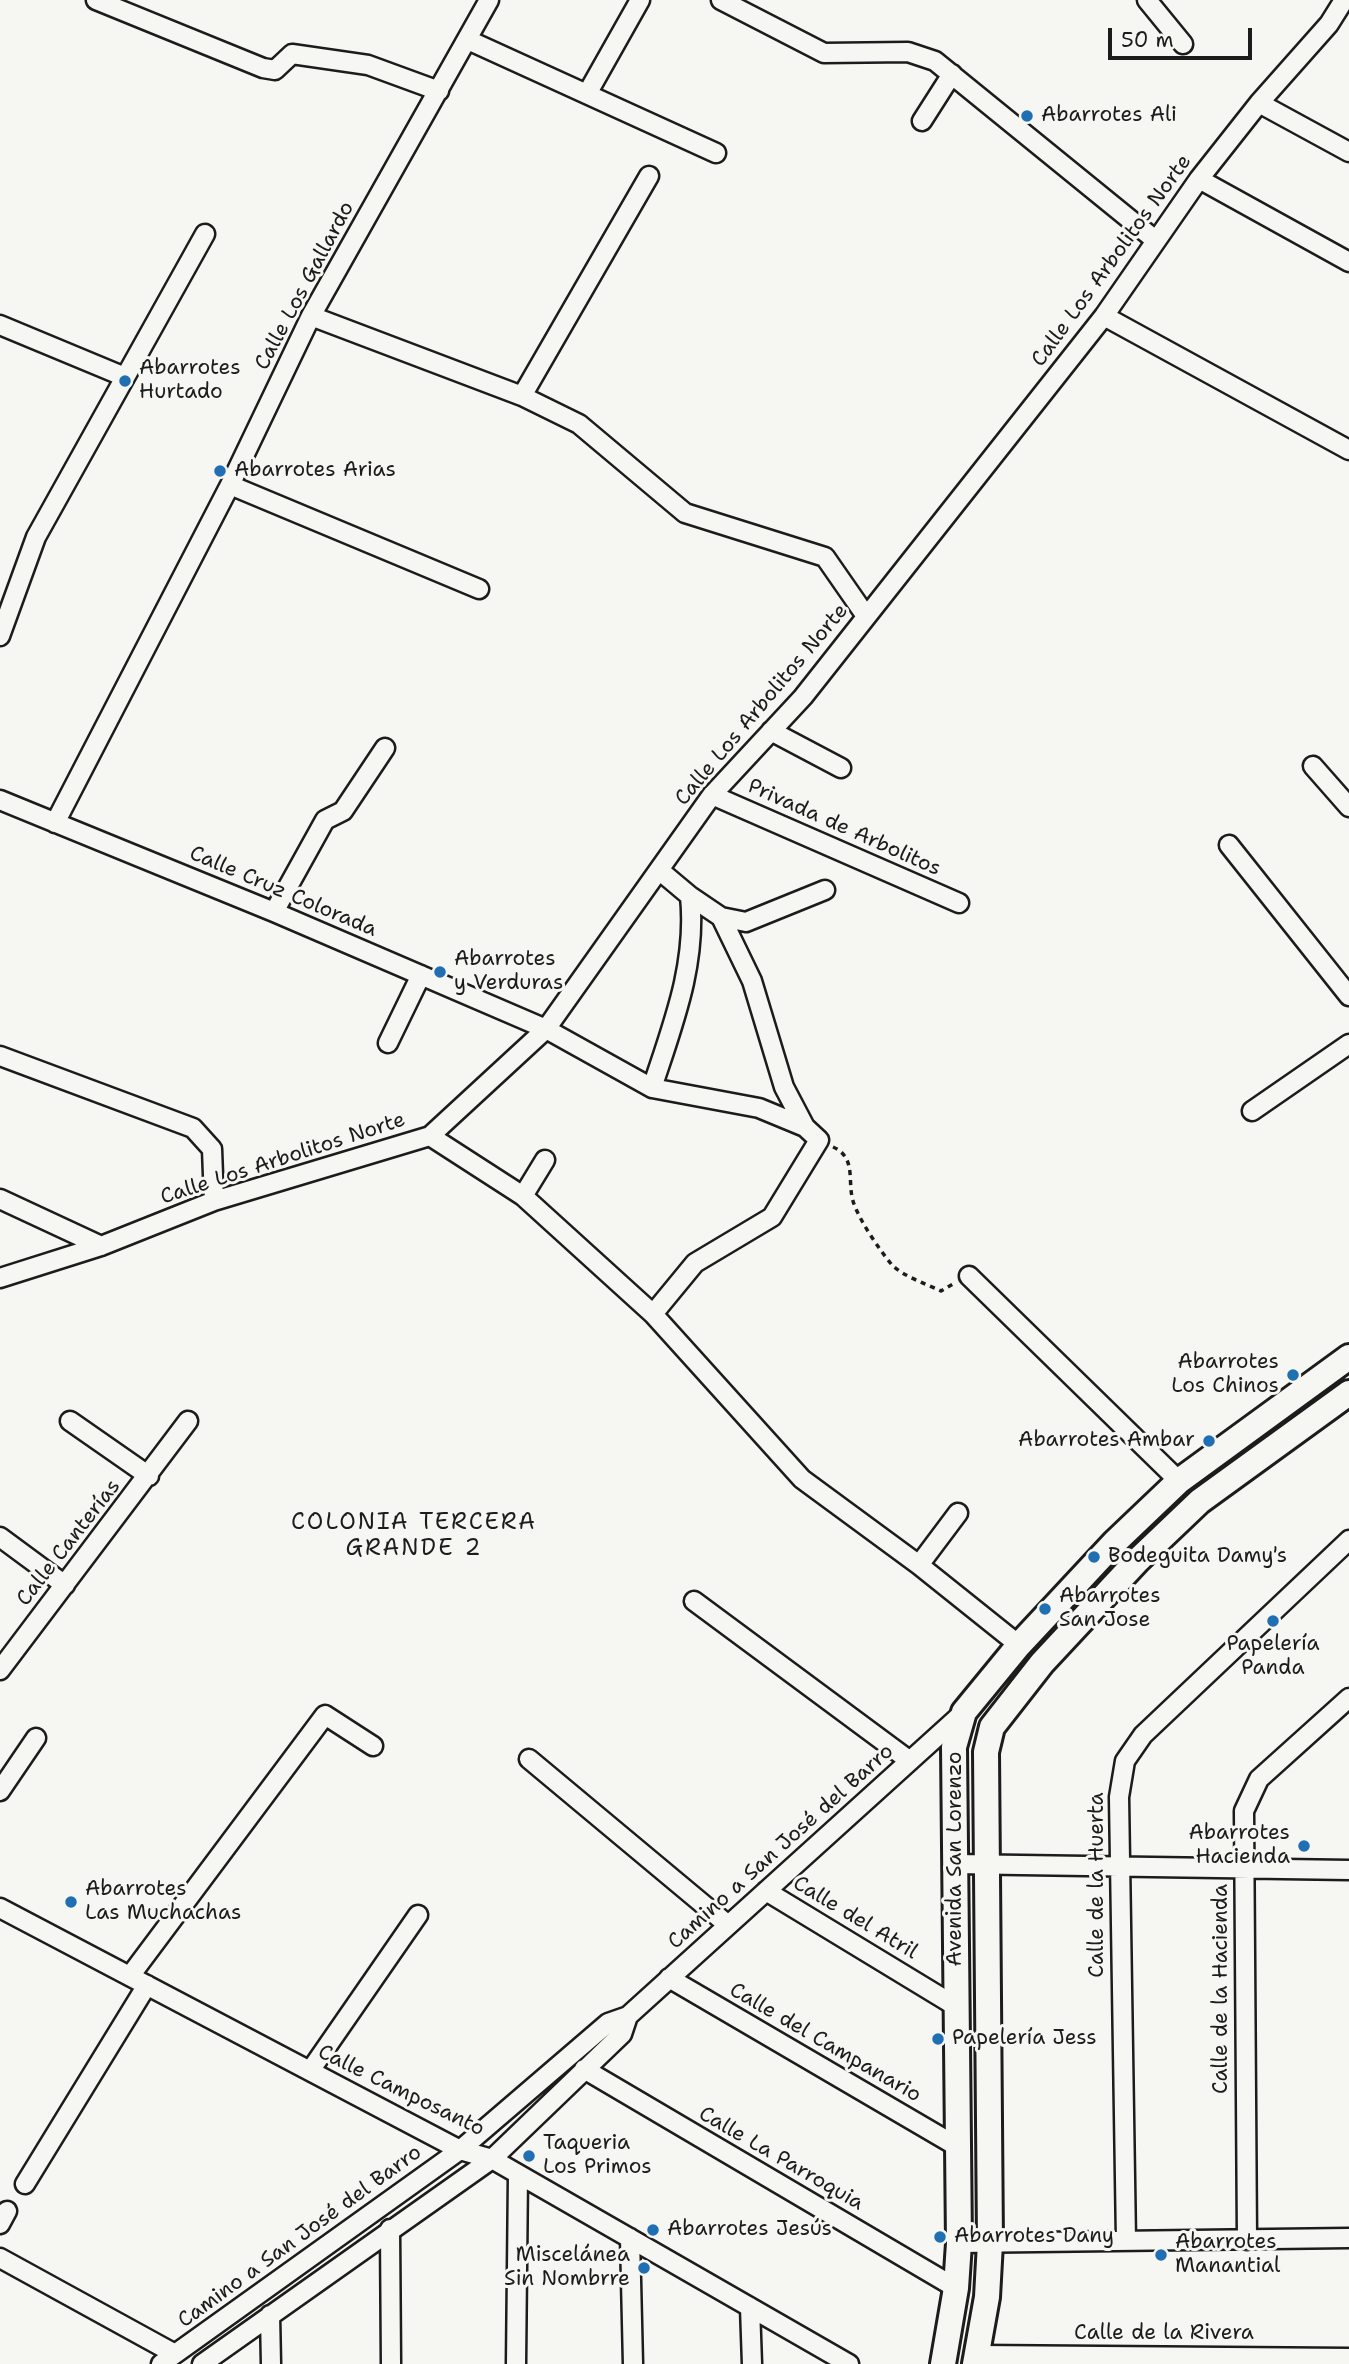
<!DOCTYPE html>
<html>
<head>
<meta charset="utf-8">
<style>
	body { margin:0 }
	#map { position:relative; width:1349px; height:2364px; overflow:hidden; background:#f6f6f2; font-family:"Shantell Sans",sans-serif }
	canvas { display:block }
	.scale { position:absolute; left:1108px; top:28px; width:144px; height:32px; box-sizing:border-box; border:4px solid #1c1c1c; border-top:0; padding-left:9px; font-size:21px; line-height:24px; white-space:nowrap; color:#1c1c1c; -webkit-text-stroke:5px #f6f6f2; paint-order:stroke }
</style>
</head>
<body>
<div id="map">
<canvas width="1349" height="2364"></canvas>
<div class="scale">50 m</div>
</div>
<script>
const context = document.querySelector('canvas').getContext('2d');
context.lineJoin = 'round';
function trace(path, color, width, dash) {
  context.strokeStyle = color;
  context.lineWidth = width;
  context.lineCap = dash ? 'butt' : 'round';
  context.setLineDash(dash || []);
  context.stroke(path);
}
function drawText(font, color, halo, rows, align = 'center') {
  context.font = font + ' "Shantell Sans",sans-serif';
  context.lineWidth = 6;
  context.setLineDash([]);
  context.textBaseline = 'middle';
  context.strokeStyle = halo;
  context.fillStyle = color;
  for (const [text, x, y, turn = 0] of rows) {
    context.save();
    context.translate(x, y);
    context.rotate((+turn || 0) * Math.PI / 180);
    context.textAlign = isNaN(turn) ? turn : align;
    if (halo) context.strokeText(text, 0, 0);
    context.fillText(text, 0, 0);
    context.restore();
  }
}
const path = new Path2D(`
	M833 1147C858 1158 846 1183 854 1204 861 1223 879 1249 892 1265 903 1276 926 1284 941 1291L955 1283`);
const street = new Path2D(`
	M96 0 263 68 275 70 292 54 368 65 439 91
	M721 0 824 53 908 52 935 61 1154 239
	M1147 0 1183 44
	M468 40 716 153
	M587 94 640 0
	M1259 103 1349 152
	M922 121 952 74
	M1199 179 1349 262
	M311 316 522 396 579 424 685 513 825 557 866 616
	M1104 316 1349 450
	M0 325 125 377
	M522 396 649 176
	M230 485 479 589
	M0 636 36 537 205 234
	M771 731 841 768
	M1313 766 1349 807
	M712 795 959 903
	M0 800 274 912 546 1029 652 1088 759 1108 805 1127 819 1140 772 1217 695 1263 653 1314
	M55 823 230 485 311 316 489 0
	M1229 845 1349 996
	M690 896 721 917 752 981 784 1087 805 1127
	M274 912 325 820 343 811 385 748
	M721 917 746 922 825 890
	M388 1043 421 975
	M0 1056 193 1128 212 1149 214 1201
	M652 1088C673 1024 697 964 690 896L659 870
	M1252 1111 1349 1044
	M430 1136 523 1196 653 1314 802 1479 919 1565 1019 1645
	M523 1196 545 1160
	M0 1199 101 1246
	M969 1276 1179 1481
	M0 1278 101 1246 214 1201 430 1136 546 1029 712 795 803 697 1104 316 1199 179 1259 103 1329 24 1344 0
	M70 1421 149 1476
	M0 1537 65 1585
	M919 1565 958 1513
	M694 1601 910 1761
	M0 1670 188 1421
	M529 1759 728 1925
	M0 1791 36 1738
	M955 1864 1349 1870
	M766 1891 957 2007
	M0 1908 460 2150 492 2159 849 2364
	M130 1976 325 1715 373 1746
	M669 1978 958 2147
	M584 2069 956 2288
	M310 2071 418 1915
	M25 2184 147 1985
	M0 2224 7 2211
	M390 2229 391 2364
	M630 2238 633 2364
	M1247 2240 1244 1811 1259 1779 1349 1698
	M1126 2241 1119 1797 1125 1761 1143 1735 1349 1540
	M959 2243 1349 2238
	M0 2258 175 2354
	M750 2307 752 2364
	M270 2315 271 2364
	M978 2355 1349 2358
	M161 2364 460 2150 608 2023 628 2016 964 1712
	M202 2364 492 2159 622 2034 628 2016
	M516 2364 518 2174`);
const secondary = new Path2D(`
	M943 2364 956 2288 959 2243 954 1747 964 1712 1019 1645 1115 1542 1179 1481 1349 1357
	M975 2364 987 2297 990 2243 986 1752 992 1727 1042 1663 1137 1561 1200 1501 1349 1393`);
const markers = [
	[1027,116,7,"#1f6fb2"],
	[125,381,7,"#1f6fb2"],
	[220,471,7,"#1f6fb2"],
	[440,972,7,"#1f6fb2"],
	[1293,1375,7,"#1f6fb2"],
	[1209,1441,7,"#1f6fb2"],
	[1094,1557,7,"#1f6fb2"],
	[1045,1609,7,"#1f6fb2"],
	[1273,1621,7,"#1f6fb2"],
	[1304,1846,7,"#1f6fb2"],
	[71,1902,7,"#1f6fb2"],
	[938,2039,7,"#1f6fb2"],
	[529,2156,7,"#1f6fb2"],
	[653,2230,7,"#1f6fb2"],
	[940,2237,7,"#1f6fb2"],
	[1161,2255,7,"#1f6fb2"],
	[644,2268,7,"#1f6fb2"]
];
const poiNames = [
	["Abarrotes Ali",1041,116],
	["Abarrotes",139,369],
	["Hurtado",139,393],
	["Abarrotes Arias",234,471],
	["Abarrotes",454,960],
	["y Verduras",454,984],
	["Abarrotes",1279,1363,"right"],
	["Los Chinos",1279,1387,"right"],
	["Abarrotes Ambar",1195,1441,"right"],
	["Bodeguita Damy's",1108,1557],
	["Abarrotes",1059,1597],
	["San Jose",1059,1621],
	["Papelería",1273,1645,"center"],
	["Panda",1273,1669,"center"],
	["Abarrotes",1290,1834,"right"],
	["Hacienda",1290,1858,"right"],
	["Abarrotes",85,1890],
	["Las Muchachas",85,1914],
	["Papelería Jess",952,2039],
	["Taqueria",543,2144],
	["Los Primos",543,2168],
	["Abarrotes Jesús",667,2230],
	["Abarrotes Dany",954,2237],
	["Abarrotes",1175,2243],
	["Manantial",1175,2267],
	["Miscelánea",630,2256,"right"],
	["Sin Nombrre",630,2280,"right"]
];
const streetNames = [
	["Calle Los Arbolitos Norte",1112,261,-54],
	["Calle Los Gallardo",305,286,-62],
	["Calle Los Arbolitos Norte",762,705,-50],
	["Privada de Arbolitos",844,828,24],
	["Calle Cruz Colorada",283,892,23],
	["Calle Los Arbolitos Norte",283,1159,-18],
	["Calle Canterías",69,1543,-52],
	["Camino a San José del Barro",781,1847,-42],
	["Avenida San Lorenzo",956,1859,-90],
	["Calle de la Huerta",1098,1885,-90],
	["Calle del Atril",855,1918,31],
	["Calle de la Hacienda",1222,1989,-90],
	["Calle del Campanario",825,2043,30],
	["Calle Camposanto",401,2091,26],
	["Calle La Parroquia",781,2159,30],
	["Camino a San José del Barro",300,2237,-36],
	["Calle de la Rivera",1164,2334]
];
const neighbourhoodNames = [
	["COLONIA TERCERA",414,1523],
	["GRANDE 2",414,1549]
];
trace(street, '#1c1c1c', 23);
trace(secondary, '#1c1c1c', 30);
trace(path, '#1c1c1c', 3.5, [5, 5]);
trace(street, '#f6f6f2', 18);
trace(secondary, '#f6f6f2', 24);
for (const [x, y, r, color] of markers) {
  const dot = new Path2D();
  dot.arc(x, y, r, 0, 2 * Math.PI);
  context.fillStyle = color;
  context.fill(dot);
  trace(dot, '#f6f6f2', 2.5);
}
drawText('21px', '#1c1c1c', '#f6f6f2', poiNames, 'left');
drawText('21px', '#1c1c1c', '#f6f6f2', streetNames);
context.letterSpacing = '2px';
drawText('23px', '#1c1c1c', '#f6f6f2', neighbourhoodNames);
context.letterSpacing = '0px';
</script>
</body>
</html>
